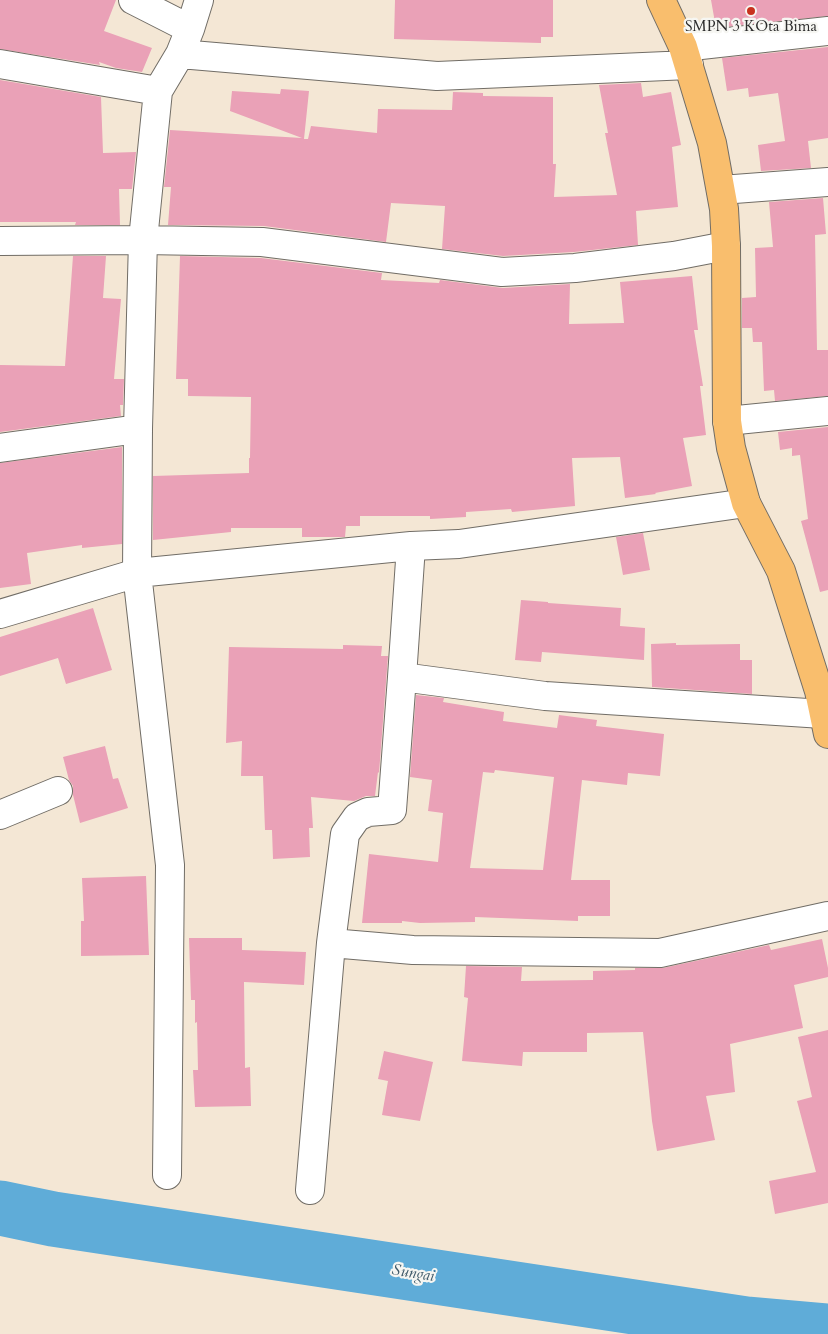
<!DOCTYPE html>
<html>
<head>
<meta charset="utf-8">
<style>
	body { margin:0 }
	canvas { display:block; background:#f4e7d5 }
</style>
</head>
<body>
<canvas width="828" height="1334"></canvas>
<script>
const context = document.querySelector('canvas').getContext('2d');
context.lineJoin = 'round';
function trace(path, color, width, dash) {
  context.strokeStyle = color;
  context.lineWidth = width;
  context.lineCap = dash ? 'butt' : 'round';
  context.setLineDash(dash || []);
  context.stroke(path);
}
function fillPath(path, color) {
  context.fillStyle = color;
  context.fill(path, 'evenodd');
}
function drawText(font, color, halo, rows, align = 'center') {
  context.font = font + ' Cardo,serif';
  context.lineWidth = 4.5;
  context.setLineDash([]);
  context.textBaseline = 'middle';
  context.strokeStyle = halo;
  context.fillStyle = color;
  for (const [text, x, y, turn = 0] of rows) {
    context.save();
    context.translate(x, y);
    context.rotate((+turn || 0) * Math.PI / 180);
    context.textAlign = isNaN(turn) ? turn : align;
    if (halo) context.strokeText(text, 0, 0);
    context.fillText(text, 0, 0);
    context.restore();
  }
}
const river = new Path2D(`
	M0 1208 53 1219 746 1324 828 1331`);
const building = new Path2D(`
	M0 0H116L104 31 152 48 142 72 116 68 99 62 100 65 0 49Z
	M395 0H553V37H541V43L394 39Z
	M711 0H828V16L716 28Z
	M828 47V138L808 141 811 168 761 171 758 145 785 141 778 93 749 97 748 88 727 91 722 58Z
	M0 80 101 97 103 153 136 152 132 189H119L120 225H75L76 222H0Z
	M641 83 643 97 671 92 681 145 672 147 678 207 636 211 638 245 574 252 503 256 442 249 445 206 391 203 386 242 264 226 168 225 171 187H164L170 130 302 138 230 111 232 91 280 94 281 89 309 91 304 139H308L311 126 377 133 378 109 452 110 453 92 483 93V96L553 97V164H556L554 197 617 195 605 133H608L599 85Z
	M823 198 826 234 815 235 817 350H828V396L775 401 774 390 764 391 762 342H753L752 328H742V298L756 297 755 248 773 247 769 202Z
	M73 256H106L103 298 121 299 114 379H124L123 405H120L121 416 0 432V365L65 366Z
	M180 256 261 258 382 273 381 280 439 283 440 280 503 288 570 284 569 324 624 323 620 282 692 276 698 330H694L703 386H700L706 435 683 438 692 486 655 493 656 494 625 498 620 457 572 458 575 506 512 512 511 509 466 512V517L430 519V516H360V526H346L345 537H302V528H231V532L153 540V476L249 473V458H250L251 397 188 396V379H176Z
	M828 427V590L820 592 801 521 808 519 800 455 792 456V448L780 450 778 432Z
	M122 447V544L82 548V545L27 553 31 584 0 588V463Z
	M643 533 650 570 623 575 616 537Z
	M521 600 548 602V603L621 608 620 626 645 628 644 660 542 652 541 662 515 660Z
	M93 608 112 670 66 684 58 658 0 676V637Z
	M676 643V645L740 644V660H752V694L652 687 651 644Z
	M343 645 382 646 381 656H388L379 773 378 772 375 796H366L354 801 311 797 313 828H309L310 857 273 859 272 830H265L263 776H241L242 741 226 743 229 647 343 649Z
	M416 695 444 698 443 702 504 712 503 721 557 728 559 715 597 720 596 726 664 734 660 776 628 773 627 785 582 780 571 880H610V916H578V921L475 917V922L420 923 402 921V923H362L369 854 438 862 443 813 428 811 432 780 410 777ZM495 770 554 777 543 870 470 868 483 772 494 773Z
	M105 746 113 779 118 778 128 808 80 823 73 795V786L69 780 63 757Z
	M146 876 149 955 81 956V921H84L82 878Z
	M189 938H242V950L306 952 304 985 244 982 245 1068 250 1067 251 1106 195 1107 193 1070H198L197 1022 195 1023V1000H191Z
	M822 939 828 968V977L794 985 803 1028 730 1044 735 1092 706 1096 715 1140 657 1151 652 1121 643 1032 587 1033V1052H523L522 1066 462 1061 468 998 464 997 466 966 522 967 521 981 593 980V971L635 970V968H663L769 945 771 950Z
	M828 1030V1203L775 1214 769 1181 816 1172 797 1101 812 1097 798 1037Z
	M384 1051 433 1062 420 1121 382 1115 388 1081 378 1079Z`);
const minor = new Path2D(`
	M133 0 190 29
	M199 0 190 29 180 54 437 76 689 65
	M683 47 828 31
	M0 64 158 91 180 54
	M721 190 828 182
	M0 241 143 240 262 242 502 272 575 268 674 256 726 246
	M727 421 828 411
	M0 448 138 429
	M746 503 459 544 411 546 402 677 545 696 823 714
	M0 614 137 573 138 429 143 240 158 91
	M0 815 58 791
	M331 943 413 950 660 953 828 916
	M167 1175 170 865 137 573 411 546
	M310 1190 331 943 345 834 357 817 368 812 392 810 402 677`);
const highway = new Path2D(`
	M661 0 683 47 712 143 724 209 726 246 727 421 731 448 746 503 781 571 819 691 828 734`);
const markers = [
	[751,11,5,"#c8321e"]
];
const poiNames = [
	["SMPN 3 KOta Bima",751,28]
];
const waterNames = [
	["Sungai",413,1274,9]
];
trace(river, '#5facd8', 55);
fillPath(building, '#eaa1b7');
trace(minor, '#716d66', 30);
trace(highway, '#716d66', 30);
trace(minor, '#fff', 28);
trace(highway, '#f9be6d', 28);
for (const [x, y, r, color] of markers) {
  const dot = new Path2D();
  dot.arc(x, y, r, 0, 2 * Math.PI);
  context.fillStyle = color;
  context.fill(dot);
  trace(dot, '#f6f6f2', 2);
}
drawText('15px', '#2b2b2b', '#f6f6f2', poiNames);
drawText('italic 16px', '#3d5868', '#f6f6f2', waterNames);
</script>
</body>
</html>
